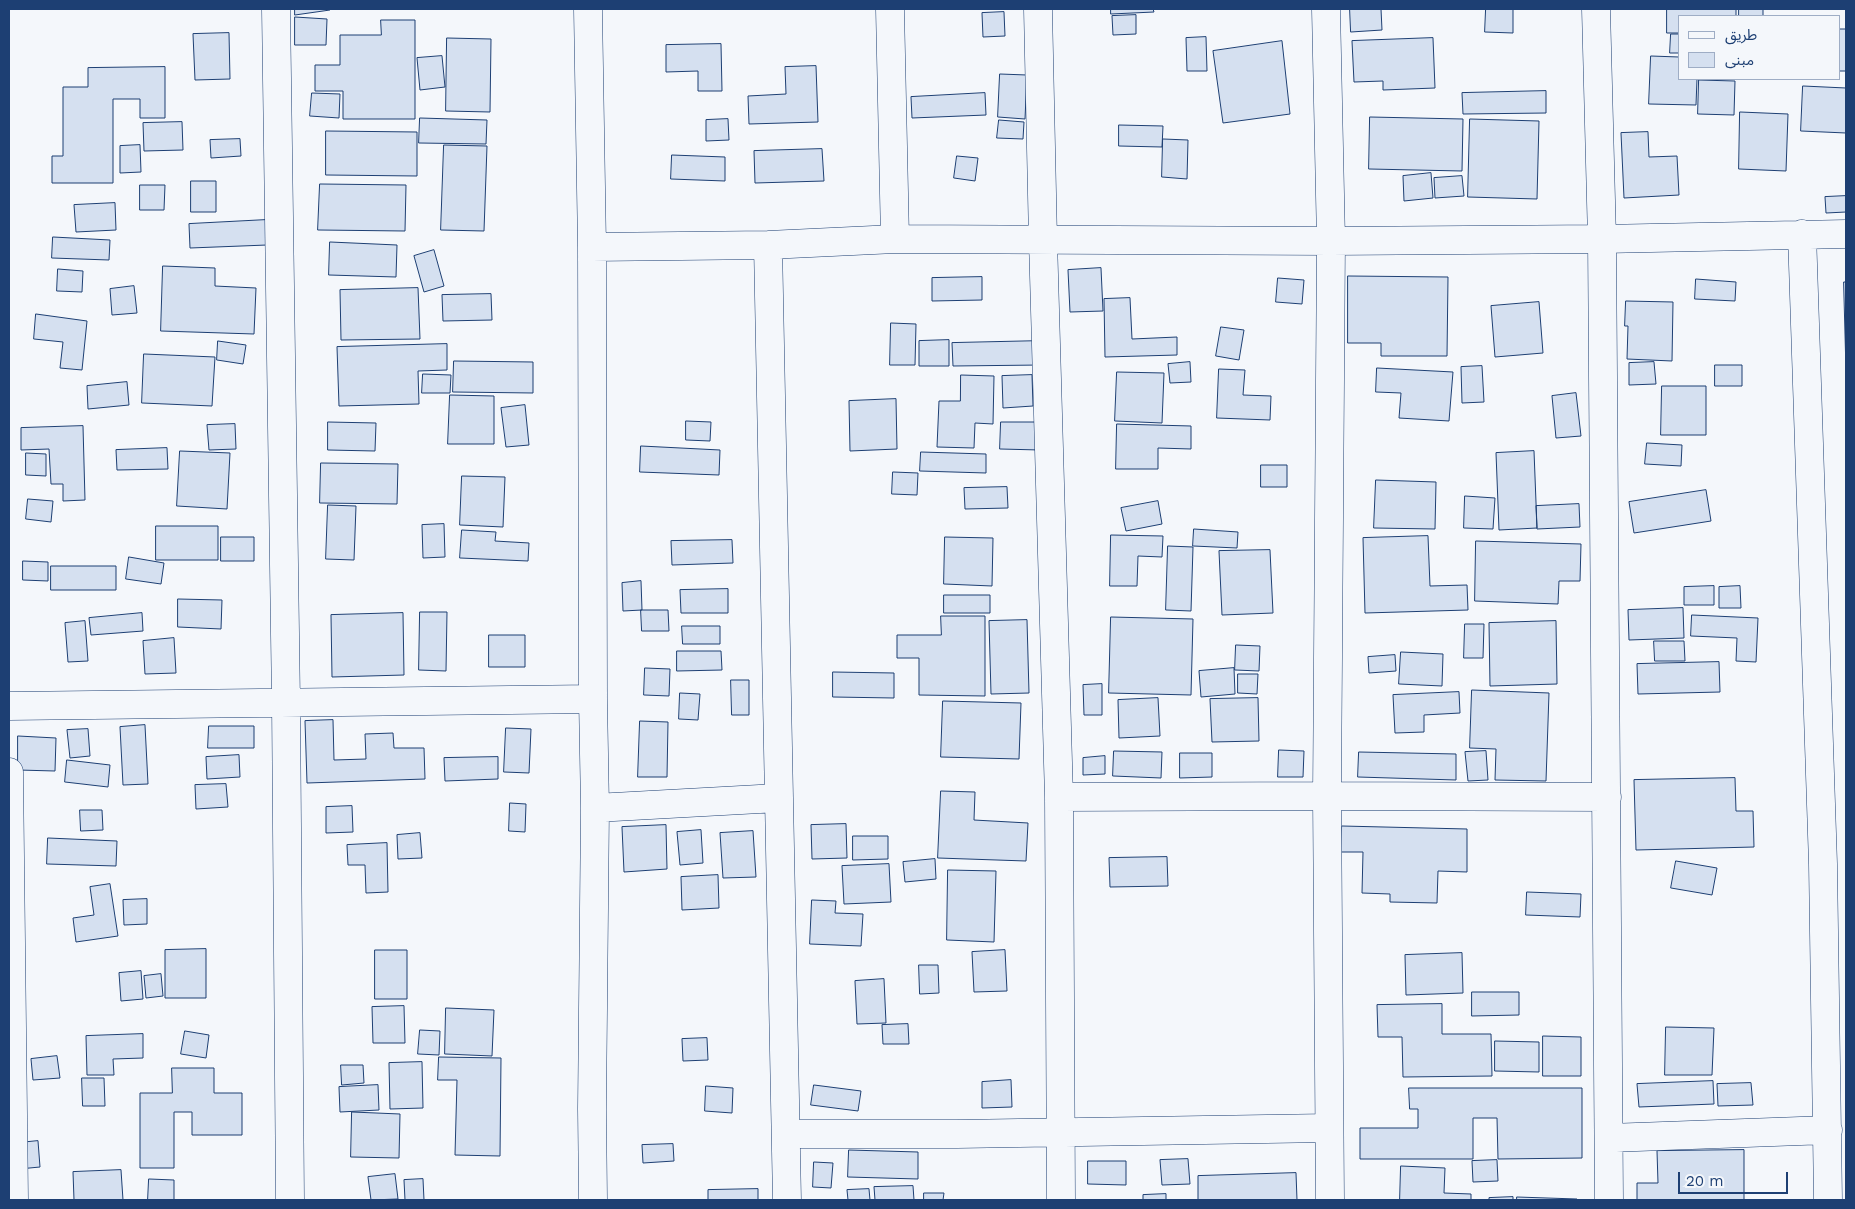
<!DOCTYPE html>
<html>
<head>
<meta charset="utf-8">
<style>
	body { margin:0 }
	#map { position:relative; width:1855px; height:1209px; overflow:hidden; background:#f4f7fb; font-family:"Work Sans","Noto Sans Arabic",sans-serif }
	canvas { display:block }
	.frame { position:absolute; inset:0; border:10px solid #1d3f73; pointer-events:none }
	.legend { position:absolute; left:1678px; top:15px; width:162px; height:65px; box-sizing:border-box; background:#f4f7fb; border:1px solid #9eadc5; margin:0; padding:6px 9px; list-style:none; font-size:15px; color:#1d3f73 }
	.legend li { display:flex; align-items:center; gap:10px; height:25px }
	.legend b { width:25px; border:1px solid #9eadc5 }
	.scale { position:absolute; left:1678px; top:1172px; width:110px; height:22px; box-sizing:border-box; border:2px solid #1d3f73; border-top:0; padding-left:6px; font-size:15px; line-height:18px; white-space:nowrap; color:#1d3f73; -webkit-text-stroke:4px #f4f7fb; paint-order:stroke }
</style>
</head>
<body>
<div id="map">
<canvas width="1855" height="1209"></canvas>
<div class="frame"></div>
<ul class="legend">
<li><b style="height:6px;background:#f4f7fb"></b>طريق</li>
<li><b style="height:14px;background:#d5e0f0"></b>مبنى</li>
</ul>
<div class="scale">20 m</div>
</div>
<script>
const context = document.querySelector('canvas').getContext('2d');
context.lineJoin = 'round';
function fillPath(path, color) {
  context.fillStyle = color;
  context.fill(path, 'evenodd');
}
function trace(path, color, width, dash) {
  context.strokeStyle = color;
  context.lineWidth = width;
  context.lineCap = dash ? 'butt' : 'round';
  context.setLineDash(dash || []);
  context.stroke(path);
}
const building = new Path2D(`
	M295 9H330V10L295 15Z
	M1111 9H1153L1154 12 1111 14Z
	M1350 9H1381L1382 30 1351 32Z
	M1486 9H1513V33L1485 32Z
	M1667 9H1736V16H1679V33H1667Z
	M1739 9H1763V16H1739Z
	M1004 12 1005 36 983 37 982 13Z
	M1136 15V34L1113 35 1112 16Z
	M295 17 327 19 326 45H295Z
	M381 20H415V119H343V91H315V65H340V35H381Z
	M1839 29H1846V71H1839Z
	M229 33 230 79 195 80 193 34Z
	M1671 34H1679V53H1670Z
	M1206 37 1207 71H1187L1186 38Z
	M447 38 491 39 490 112 446 111Z
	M1433 38 1435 88 1383 90V81L1354 82 1352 41Z
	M1282 41 1290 114 1223 123 1213 51Z
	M721 44 722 91H698V71L666 72V45Z
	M442 56 445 87 420 90 417 58Z
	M1651 56 1679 57V79H1697L1696 105 1649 104Z
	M816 66 818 122 749 124 748 96 786 94 785 67Z
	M165 67V118H140V99H113V183H52V156H63V87H88V68Z
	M1000 74 1027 75 1025 119 998 117Z
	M1699 80 1735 81 1734 115 1698 114Z
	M1803 86 1846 88V133L1801 131Z
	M1546 91V113L1463 114 1462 93Z
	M312 93 340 94 339 118 310 116Z
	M985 93 986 115 912 118 911 97Z
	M1740 112 1788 114 1786 171 1739 169Z
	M1370 117 1463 119 1462 171 1369 169Z
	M420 118 487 120 486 144 419 143Z
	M728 119 729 140 706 141V120Z
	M1470 119 1539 121 1537 199 1468 197Z
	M999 120 1024 122 1023 139 997 138Z
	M182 122 183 150 144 151 143 123Z
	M1119 125 1163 126 1162 147 1119 146Z
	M326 131 417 132V176L326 175Z
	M1648 132 1649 157 1677 156 1679 195 1624 198 1621 133Z
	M240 139 241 156 211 158 210 140Z
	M1163 139 1188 140 1187 179 1162 177Z
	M140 145 141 172 120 173V146Z
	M444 145 487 146 484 231 441 230Z
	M822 149 824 181 755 183 754 151Z
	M672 155 725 157V181L671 179Z
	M957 156 978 158 975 181 954 178Z
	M1431 173 1433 198 1404 201 1403 176Z
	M1462 176 1464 196 1435 198 1434 178Z
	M191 181H216V212H191Z
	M320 184 406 185 405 231 318 230Z
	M140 185H165L164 210H140Z
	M1846 196V212L1826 213 1825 197Z
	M115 203 116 230 76 232 74 205Z
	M266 220 267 245 190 248 189 224Z
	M53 237 110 240 109 260 52 258Z
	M330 242 397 245 396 277 329 275Z
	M434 250 444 286 424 292 414 256Z
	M163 266 215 268V286L256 288 254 334 161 331Z
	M1101 268 1103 311 1070 312 1068 270Z
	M58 269 83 271 82 292 57 291Z
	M1348 276 1448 277 1447 356H1381V343H1348Z
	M982 277V300L932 301V278Z
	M1278 278 1304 280 1302 304 1276 302Z
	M1696 279 1736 282 1735 301 1695 299Z
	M1844 282H1846V371Z
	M134 286 137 313 112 315 110 289Z
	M418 288 420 339 341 340 340 290Z
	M491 294 492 320 443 321 442 295Z
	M1130 298 1132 339 1177 337V355L1105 357 1104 299Z
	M1626 301 1673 302 1672 361 1627 359 1628 326H1625Z
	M1539 302 1543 353 1495 357 1491 306Z
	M36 314 87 321 82 370 60 368 63 342 34 339Z
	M891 323 916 324 915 365H890Z
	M1221 327 1244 330 1239 360 1216 356Z
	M949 340V366H919V341Z
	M218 341 246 345 243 364 217 360Z
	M1041 341V365L953 366 952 343Z
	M447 344V370L418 371 419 404 339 406 337 347Z
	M144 354 215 357 212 406 142 403Z
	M454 361 533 362V393L453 392Z
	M1190 362 1191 382 1170 383 1168 364Z
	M1654 362 1656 384 1629 385V363Z
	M1715 365H1742V386H1715Z
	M1482 366 1484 402 1462 403 1461 367Z
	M1377 368 1453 372 1449 421 1399 418 1401 393 1376 392Z
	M1219 369 1245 370 1243 395 1271 396 1270 420 1217 418Z
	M1117 372 1164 373 1162 423 1115 421Z
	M423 374 451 375 450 393H422Z
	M961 375 994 376 993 424 975 423 974 448 937 447 939 401H960Z
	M1032 375 1033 406 1003 408 1002 376Z
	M127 382 129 405 88 409 87 386Z
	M1662 386H1706V435H1661Z
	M1576 393 1581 436 1556 438 1552 396Z
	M450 395 494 396V444H448Z
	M896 399 897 449 850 451 849 401Z
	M525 405 529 445 506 447 501 408Z
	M686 421 711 422 710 441 686 440Z
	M328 422 376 423 375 451 328 450Z
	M1001 422H1040V450L1000 449Z
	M235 424 236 449 209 450 207 425Z
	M1117 424 1191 426V449L1158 448V469H1116Z
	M83 426 85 500 63 501V484H51L49 449 21 450V428Z
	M1647 443 1682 445 1681 466 1645 464Z
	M641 446 720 450 719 475 640 472Z
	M167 448 168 469 117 470 116 450Z
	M180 451 230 453 227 509 177 506Z
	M1534 451 1537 528 1499 530 1496 453Z
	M921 452 986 454V473L920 471Z
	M26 453 46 454V476L26 475Z
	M321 463 398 464 397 504 320 503Z
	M1261 465H1287V487H1261Z
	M893 472 918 473 917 495 892 494Z
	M462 476 505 477 503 527 460 525Z
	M1376 480 1436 482 1435 529 1374 528Z
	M1007 487 1008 508 965 509 964 488Z
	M1706 490 1711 521 1634 533 1629 502Z
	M1465 496 1495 498 1493 529 1464 528Z
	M28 499 53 501 51 522 26 519Z
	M1158 501 1162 524 1126 531 1121 508Z
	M1579 504 1580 527 1537 529 1536 506Z
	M328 505 356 506 354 560 326 559Z
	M444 524 445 557 423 558 422 525Z
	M156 526H218V560H156Z
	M1194 529 1238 532 1237 548 1193 546Z
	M462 530 496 532 495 541 529 543 528 561 460 558Z
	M1111 535 1163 536 1162 557 1138 556 1137 586H1110Z
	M1428 536 1430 586 1467 585 1468 610 1365 613 1363 538Z
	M221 537H254V561H221Z
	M945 537 993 538 992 586 944 584Z
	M732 540 733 563 672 565 671 541Z
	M1476 541 1581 544 1580 581H1559L1558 604 1475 601Z
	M1168 546 1193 547 1191 611 1166 610Z
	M1270 550 1273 613 1222 615 1219 551Z
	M129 557 164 563 161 584 126 579Z
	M23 561 48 562V581L23 580Z
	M51 566H116V590H51Z
	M641 581 642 610 623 611 622 583Z
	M1714 586V605H1684V587Z
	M1740 586 1741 608H1719V587Z
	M728 589V613H681L680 590Z
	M944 595H990V613H944Z
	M178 599 222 600 221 629 178 627Z
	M1683 608 1684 638 1629 640 1628 610Z
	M641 610H668L669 631H642Z
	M420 612H447L446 671 419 670Z
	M142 613 143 631 91 635 89 618Z
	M403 613 404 675 332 677 331 615Z
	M1692 615 1758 618 1756 662 1736 661 1737 638 1691 636Z
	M941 616H985V696L919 695V658H897V635H941Z
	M1111 617 1193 619 1191 695 1109 693Z
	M1027 620 1029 693 991 694 989 621Z
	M85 621 88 661 68 662 65 623Z
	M1556 621 1557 684 1490 686 1489 623Z
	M1465 624H1484L1483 658H1464Z
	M682 626H720V644H683Z
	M489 635H525V667H489Z
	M174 638 176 673 145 674 143 641Z
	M1654 641H1684L1685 661H1655Z
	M1236 645 1260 646 1259 671 1235 670Z
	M677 651H721L722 670 677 671Z
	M1401 652 1443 654 1442 686 1399 684Z
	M1395 655 1396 671 1369 673 1368 657Z
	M1719 662 1720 692 1638 694 1637 664Z
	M645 668 670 669 669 696 644 695Z
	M1234 668 1235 694 1201 697 1199 671Z
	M833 672 894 673V698L833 697Z
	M1238 674H1258L1257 694 1238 693Z
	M731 680H749V715H732Z
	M1102 684V715H1084L1083 685Z
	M1472 690 1549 693 1546 781 1495 780 1496 749 1470 748Z
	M1459 692 1460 713 1424 715V732L1395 733 1393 695Z
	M680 693 700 694 698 720 679 719Z
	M1158 698 1160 736 1119 738 1118 700Z
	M1258 698 1259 741 1212 742 1210 699Z
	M943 701 1021 703 1019 759 941 757Z
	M333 720 334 760 366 759 365 734 393 733 394 748H424L425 779 307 783 305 721Z
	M640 721 668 722 667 777H638Z
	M145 725 148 784 123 785 120 727Z
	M209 726H254V748H208Z
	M506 728 531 729 529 773 504 772Z
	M88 729 90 756 70 758 67 730Z
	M18 736 56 738 55 771 18 770Z
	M1279 750 1304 751 1303 777H1278Z
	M1114 751 1162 752 1161 778 1113 776Z
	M1486 751 1488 780 1468 781 1465 752Z
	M1359 752 1456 754V780L1358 777Z
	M1180 753H1212V777L1180 778Z
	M239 755 240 777 207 779 206 757Z
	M1105 756V774L1083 775V758Z
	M498 757V779L445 781 444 758Z
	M67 760 110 765 108 787 65 782Z
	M1735 778 1736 811H1753L1754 847 1636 850 1634 780Z
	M226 784 228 807 196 809 195 785Z
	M941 791 975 792 974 820 1028 823 1026 861 938 858Z
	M510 803 526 804 525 832 509 831Z
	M352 806 353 832 326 833V807Z
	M80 810H102L103 830 81 831Z
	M846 824 847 858 812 859 811 825Z
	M666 825 667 869 624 872 622 827Z
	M1342 826 1467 829V872L1438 871 1437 903 1390 902V894L1362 893 1363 852H1341Z
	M701 830 703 863 680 865 677 832Z
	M753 831 756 877 723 878 720 833Z
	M420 833 422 858 398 859 397 835Z
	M853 836H888V859L853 860Z
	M48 838 117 841 116 866 47 864Z
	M387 843 388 892 366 893 365 865H348L347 845Z
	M1167 857 1168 886 1110 887 1109 858Z
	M935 859 936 879 905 882 903 862Z
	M1676 861 1717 868 1712 895 1671 888Z
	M889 864 891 902 844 904 842 866Z
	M948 870 996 871 994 942 947 940Z
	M718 875 719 908 682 910 681 877Z
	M110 884 118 936 76 942 73 918 94 915 90 887Z
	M1527 892 1581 894 1580 917 1526 915Z
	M147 899V924L124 925 123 900Z
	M812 900 836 901 835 913 863 914 861 946 810 944Z
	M206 949V998H165V950Z
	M375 950H407V999H375Z
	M1005 950 1007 991 974 992 972 952Z
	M1462 953 1463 993 1406 995 1405 955Z
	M919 965H938L939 993 920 994Z
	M141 971 143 999 121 1001 119 973Z
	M161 974 163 996 146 998 144 976Z
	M884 979 886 1023 857 1024 855 981Z
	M1472 992H1519V1015L1472 1016Z
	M1442 1004V1034H1491L1492 1076 1403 1077 1402 1037H1378L1377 1005Z
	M404 1006 405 1043H373L372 1007Z
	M446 1008 494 1010 492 1056 445 1054Z
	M908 1024 909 1044H883L882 1025Z
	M1666 1027 1714 1028 1712 1075H1665Z
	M420 1030 440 1031 439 1055 418 1054Z
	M185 1031 209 1035 206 1058 181 1054Z
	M143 1034V1058L113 1059 114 1075H87L86 1036Z
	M1543 1036 1581 1037V1076H1543Z
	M707 1038 708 1060 683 1061 682 1039Z
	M1495 1041 1539 1042V1072L1495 1071Z
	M57 1056 60 1078 33 1080 31 1059Z
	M439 1057 501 1058 500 1156 455 1155 457 1080H438Z
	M422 1062 423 1108 390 1109 389 1063Z
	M341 1065H363L364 1083 342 1085Z
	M172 1068H214V1093H242V1135H192V1112H174V1168H140V1093H172Z
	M82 1078H104L105 1106H83Z
	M1011 1080 1012 1107 982 1108V1082Z
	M1713 1081 1714 1104 1639 1107 1637 1084Z
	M1751 1083 1753 1105 1718 1106 1717 1084Z
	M378 1085 379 1110 340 1112 339 1087Z
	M814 1085 861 1091 858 1111 811 1105Z
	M706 1086 733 1088 732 1113 705 1111Z
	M1409 1088H1582V1158L1498 1159 1497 1118H1473V1159H1360V1128H1418V1109H1410Z
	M352 1112 400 1114 399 1158 351 1157Z
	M38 1141 40 1167 19 1169 18 1143Z
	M673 1144 674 1161 643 1163 642 1145Z
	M849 1150 918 1152V1179L848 1177Z
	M1744 1150V1200H1637V1183H1658L1657 1151Z
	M1188 1159 1190 1184 1162 1185 1160 1160Z
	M1497 1160 1498 1181 1473 1182 1472 1161Z
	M1088 1161H1126V1185L1088 1184Z
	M814 1162 833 1163 831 1188 813 1187Z
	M1401 1166 1445 1168 1444 1193 1471 1194V1200H1400Z
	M121 1170 123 1200H74L73 1172Z
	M1296 1173 1297 1200H1198V1176Z
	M395 1174 398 1199 371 1200 368 1177Z
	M149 1179 174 1180V1200H148Z
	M423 1179 424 1200H405L404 1180Z
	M913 1186 914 1200H875L874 1187Z
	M758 1189V1200H708V1190Z
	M869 1189 870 1200H848L847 1190Z
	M924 1193H944L943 1200H924Z
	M1166 1194V1200H1143V1195Z
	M1513 1197V1200H1489V1198Z
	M1517 1197 1577 1199V1200H1517Z`);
const street = new Path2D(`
	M276 9 286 703 290 1200
	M588 9 592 247 593 699 595 808 592 1109 593 1200
	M890 9 895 239
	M1038 9 1043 240 1059 797 1061 1200
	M1326 9 1331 241 1327 796 1330 1200
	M1596 9 1602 239 1609 1200
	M1802 234 1823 864 1828 1200
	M768 245 787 1200
	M592 247 768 245 895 239 1331 241 1602 239 1846 234
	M9 706 593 699
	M9 772 14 1200
	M1059 797 1327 796 1607 797
	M595 808 778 798
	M786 1134H957L1328 1128
	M1609 1138 1828 1130`);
fillPath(building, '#d5e0f0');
trace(building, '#1d3f73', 1);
trace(street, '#1d3f73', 29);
trace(street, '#f4f7fb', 28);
</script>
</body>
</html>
